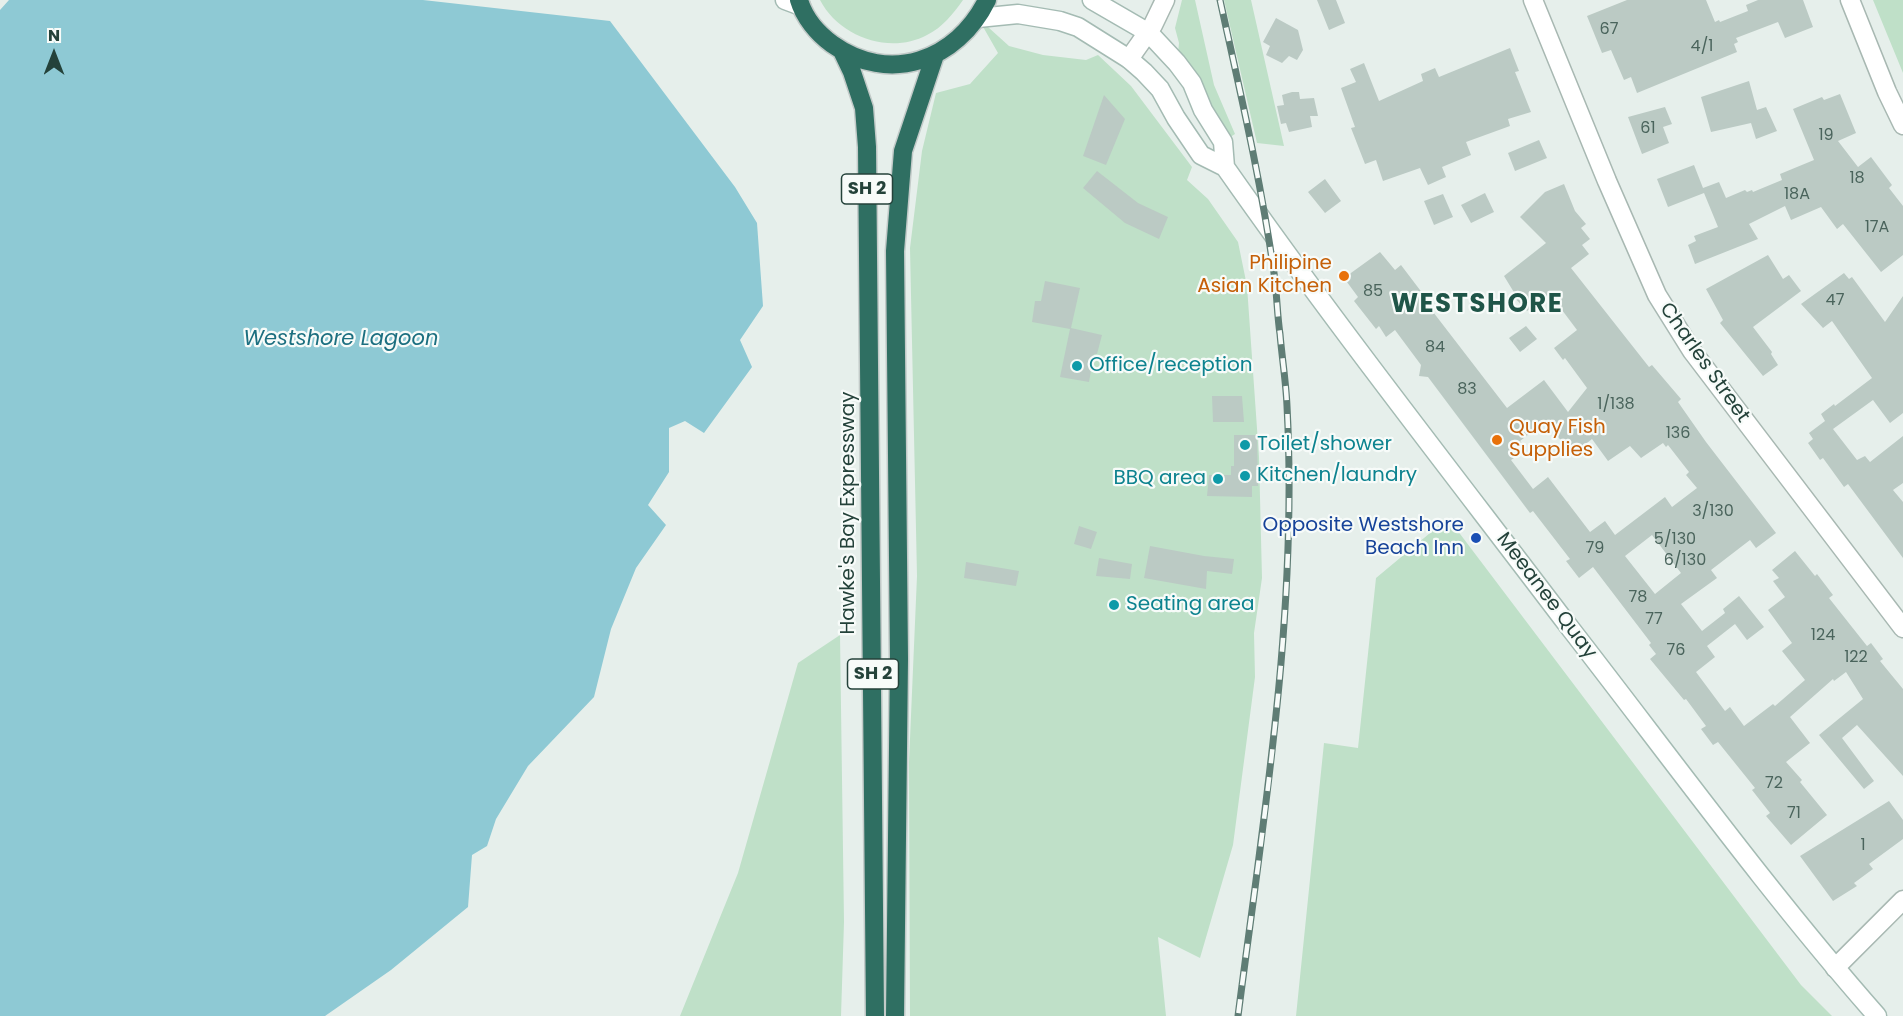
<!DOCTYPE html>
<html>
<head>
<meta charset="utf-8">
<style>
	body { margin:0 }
	#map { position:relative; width:1903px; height:1016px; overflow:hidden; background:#e6efeb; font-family:Poppins,sans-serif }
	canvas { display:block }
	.north { position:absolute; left:24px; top:24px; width:60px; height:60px; -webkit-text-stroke:4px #f7fbf9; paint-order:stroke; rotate:0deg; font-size:16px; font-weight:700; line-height:24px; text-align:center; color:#24423a }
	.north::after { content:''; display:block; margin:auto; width:21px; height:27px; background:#24423a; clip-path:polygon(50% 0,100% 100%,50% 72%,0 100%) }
</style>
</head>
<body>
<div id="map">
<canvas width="1903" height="1016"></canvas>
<div class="north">N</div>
</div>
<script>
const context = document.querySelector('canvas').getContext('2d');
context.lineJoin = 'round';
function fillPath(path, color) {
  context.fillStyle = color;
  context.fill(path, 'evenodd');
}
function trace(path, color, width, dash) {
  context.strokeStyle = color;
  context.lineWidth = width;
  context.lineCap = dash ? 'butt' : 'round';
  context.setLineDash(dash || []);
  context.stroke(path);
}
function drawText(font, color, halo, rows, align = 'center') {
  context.font = font + ' Poppins,sans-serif';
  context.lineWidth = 4.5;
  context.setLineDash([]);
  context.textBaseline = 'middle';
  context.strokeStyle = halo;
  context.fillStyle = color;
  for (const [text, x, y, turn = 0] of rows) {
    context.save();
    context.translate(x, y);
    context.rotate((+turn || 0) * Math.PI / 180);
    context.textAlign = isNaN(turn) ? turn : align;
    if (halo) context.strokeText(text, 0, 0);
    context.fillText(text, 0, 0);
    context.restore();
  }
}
const green = new Path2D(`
	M820 0H963C953 14 943 27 927 35 890 55 839 37 820 0Z
	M1182 0H1195L1214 85 1235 134 1224 141 1177 63 1179 43 1175 28Z
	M1224 0H1251L1284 146 1257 143Z
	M1873 0H1903V73Z
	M978 18 1009 46 1043 55 1086 60 1098 55 1131 86 1192 167 1187 180 1208 199 1238 242 1247 286 1259 457 1262 578 1254 633 1255 677 1233 845 1200 958 1158 937 1166 1016H910L909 762 917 576 910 248 922 151 936 93 970 84 998 53Z
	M1448 518 1801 985 1832 1016H1296L1324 743 1358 748 1376 578Z
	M840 635 844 922 841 1016H680L738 873 798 663Z`);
const water = new Path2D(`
	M9 0H423L610 21 735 187 757 223 763 306 740 340 752 367 704 433 685 421 669 428V472L648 505 666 525 636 568 611 629 594 697 528 766 496 819 487 846 472 855 468 907 391 970 325 1016H0V10Z`);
const building = new Path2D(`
	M1317 0H1336L1345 23 1329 30Z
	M1627 0H1706L1715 22 1719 20 1720 22 1748 11 1746 5 1758 0H1803L1813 27 1785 38 1778 22 1736 38 1738 42 1734 44 1737 52 1637 93 1631 77 1624 80 1611 50 1602 53 1587 16Z
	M1276 18 1298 30 1303 50 1297 60 1289 56 1282 63 1266 55 1270 46 1263 42Z
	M1510 48 1519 71 1515 72 1531 112 1508 119 1510 126 1466 142 1471 155 1442 167 1446 177 1428 185 1420 168 1383 181 1376 160 1365 164 1351 128 1355 127 1341 88 1356 82 1350 69 1364 63 1379 101 1423 81 1421 74 1435 68 1439 77Z
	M1749 81 1757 110 1766 107 1777 131 1756 139 1751 123 1711 132 1701 97Z
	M1292 92H1299L1300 99 1314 98 1318 116H1310L1312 127 1289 132 1286 123 1281 124 1277 106 1284 105 1282 95Z
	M1840 94 1856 133 1838 141 1858 167 1871 157 1892 185 1889 188 1903 206V255L1881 272 1843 224 1837 229 1821 207 1791 220 1785 206 1749 224 1758 239 1695 264 1688 245 1696 241 1694 236 1718 227 1704 193 1668 207 1657 179 1694 165 1703 188 1719 182 1726 198 1745 190 1747 192 1752 190 1753 192 1782 180 1780 174 1814 160 1793 109 1822 97 1824 100Z
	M1104 95 1125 119 1106 165 1083 156Z
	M1665 107 1672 124 1663 127 1669 143 1642 154 1628 117Z
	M1539 140 1547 158 1515 171 1508 153Z
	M1097 171 1138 203 1168 217 1159 239 1125 223 1083 188Z
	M1325 179 1341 201 1325 213 1308 192Z
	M1564 184 1575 211 1586 224 1581 228 1590 239 1582 245 1589 254 1571 268 1649 367 1652 365 1681 399 1678 402 1706 442 1776 533 1756 548 1750 540 1711 570 1717 578 1681 604 1702 631 1725 613 1723 609 1739 596 1764 627 1747 640 1735 624 1707 646 1715 657 1696 672 1725 711 1730 707 1744 726 1773 704 1775 706 1805 680 1782 651 1792 643 1768 610 1785 597 1773 581 1779 578 1772 570 1795 551 1815 576 1817 574 1833 595 1829 598 1867 646 1871 643 1883 659 1880 661 1903 689V776L1857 725 1842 738 1874 781 1864 789 1819 735 1863 699 1846 672 1834 681 1833 679 1790 717 1810 743 1786 762 1802 780 1800 782 1827 815 1791 845 1766 816 1770 813 1752 790 1755 788 1718 742 1713 745 1701 729 1706 726 1686 699 1684 700 1650 659 1656 654 1649 645 1651 643 1593 567 1579 578 1566 561 1570 559 1533 511 1530 513 1428 377 1419 376 1421 365 1395 330 1386 337 1379 326 1376 329 1354 301 1358 297 1344 278 1380 252 1395 270 1401 265 1423 294 1420 295 1507 408 1544 380 1568 412 1587 388 1565 358 1563 360 1554 348 1577 330 1550 294 1527 311 1513 296 1515 294 1504 276 1546 243 1520 217 1545 192ZM1546 421 1572 455 1592 439 1608 461 1630 446 1641 458 1663 443 1666 447 1668 445 1689 472 1686 475 1697 488 1672 507 1665 497 1615 535 1605 521 1590 532 1548 477 1533 489 1511 460 1520 454 1517 450 1523 445 1520 441ZM1652 535 1681 573 1655 594 1625 556Z
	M1485 193 1494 212 1471 223 1461 205Z
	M1443 194 1453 217 1434 225 1424 201Z
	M1768 255 1783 279 1789 275 1801 291 1753 327 1772 352 1771 354 1778 365 1763 376 1720 323 1723 320 1706 289Z
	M1844 273 1849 279 1852 277 1885 322 1903 296V413L1890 423 1873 400 1833 429 1857 460 1865 456 1870 462 1903 436V483L1893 490 1903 502V558L1848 484 1844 487 1823 458 1820 460 1808 443 1813 439 1809 433 1825 421 1821 414 1834 404 1835 406 1872 378 1832 321 1823 328 1801 304Z
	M1045 281 1080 288 1071 328 1102 335 1097 354H1094L1089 382 1060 377 1070 329 1032 322 1035 301H1041Z
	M1526 326 1537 339 1520 352 1509 338Z
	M1212 396H1242L1244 422H1213Z
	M1234 435H1257L1258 486H1252V497L1207 496 1209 475H1231V466H1234Z
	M1079 526 1097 532 1091 549 1074 544Z
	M1150 546 1204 556 1234 559 1232 574 1207 571 1206 589 1144 578Z
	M1099 558 1132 564 1130 579 1096 576Z
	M966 562 1019 571 1016 586 964 578Z
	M1889 801 1903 820V839L1869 864 1873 869 1854 883 1857 886 1833 901 1800 856Z`);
const street = new Path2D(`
	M1533 0 1607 181 1657 295 1692 351 1903 628
	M1850 0 1887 92 1903 125
	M1129 59 1153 25 1165 0
	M1835 968 1903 900`);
const secondary = new Path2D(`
	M785 0 801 6
	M1092 0 1149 33 1177 63 1192 83 1203 110 1223 142 1225 167
	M978 18 1018 14 1060 21 1078 27 1129 59 1144 72 1160 89 1176 118 1201 155 1225 167C1335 324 1454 475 1570 628 1671 758 1768 892 1877 1016`);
const highway = new Path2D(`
	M799 0C804 17 817 33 832 44 889 85 957 61 987 0
	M842 51 852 72 864 108 867 147 875 1016
	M895 1016 899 659 895 251 903 151 935 55`);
const rail = new Path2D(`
	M1220 0C1240 91 1261 181 1274 273 1277 293 1277 314 1280 334 1282 358 1286 382 1287 406 1298 611 1264 814 1238 1016`);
const markers = [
	[1344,276,6,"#e8710a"],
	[1077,366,6,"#0f9aa8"],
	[1497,440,6,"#e8710a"],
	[1245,445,6,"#0f9aa8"],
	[1245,476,6,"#0f9aa8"],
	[1218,479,6,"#0f9aa8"],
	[1476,538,6,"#1a4fb4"],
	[1114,605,6,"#0f9aa8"]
];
const numberNames = [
	["67",1609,30],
	["4/1",1702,47],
	["61",1648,129],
	["19",1826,136],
	["18",1857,179],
	["18A",1797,195],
	["17A",1877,228],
	["85",1373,292],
	["47",1835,301],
	["84",1435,348],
	["83",1467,390],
	["1/138",1616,405],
	["136",1678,434],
	["3/130",1713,512],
	["5/130",1675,540],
	["79",1595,549],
	["6/130",1685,561],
	["78",1638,598],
	["77",1654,620],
	["124",1823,636],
	["76",1676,651],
	["122",1856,658],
	["72",1774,784],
	["71",1794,814],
	["1",1863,846]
];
const shields = [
	[867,189,51],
	[873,674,51]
];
const shieldNames = [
	["SH 2",867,189],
	["SH 2",873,674]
];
const foodNames = [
	["Philipine",1332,264],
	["Asian Kitchen",1332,287],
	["Quay Fish",1509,428,"left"],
	["Supplies",1509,451,"left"]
];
const streetNames = [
	["Charles Street",1704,363,55],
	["Hawke's Bay Expressway",849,513,-90],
	["Meeanee Quay",1546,596,53]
];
const cultureNames = [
	["Office/reception",1089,366],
	["Toilet/shower",1257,445],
	["Kitchen/laundry",1257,476],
	["BBQ area",1206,479,"right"],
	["Seating area",1126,605]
];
const transitNames = [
	["Opposite Westshore",1464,526],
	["Beach Inn",1464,549]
];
const waterNames = [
	["Westshore Lagoon",341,340]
];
const districtNames = [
	["WESTSHORE",1477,305]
];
fillPath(green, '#bfe0c8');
fillPath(water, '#8ec9d4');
fillPath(building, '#bbcac4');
trace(street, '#a8b8b2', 21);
trace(secondary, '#a4bbb3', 21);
trace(highway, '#c2cac8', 21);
trace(street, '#fff', 18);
trace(secondary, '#fff', 18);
trace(highway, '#2f6f62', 18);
trace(rail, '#5f7d75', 7);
trace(rail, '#f7fbf9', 4.5, [14]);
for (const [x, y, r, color] of markers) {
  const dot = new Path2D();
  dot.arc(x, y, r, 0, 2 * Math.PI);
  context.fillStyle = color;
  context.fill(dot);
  trace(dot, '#f7fbf9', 2);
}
drawText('16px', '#4a645c', null, numberNames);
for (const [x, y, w] of shields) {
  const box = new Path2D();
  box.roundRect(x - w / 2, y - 15, w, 30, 4.5);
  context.fillStyle = '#f7fbf9';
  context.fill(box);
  trace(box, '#24423a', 1.5);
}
drawText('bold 18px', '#24423a', null, shieldNames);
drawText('20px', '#c56008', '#f7fbf9', foodNames, 'right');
drawText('20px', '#24423a', '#f7fbf9', streetNames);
drawText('20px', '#0d838f', '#f7fbf9', cultureNames, 'left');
drawText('20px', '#164399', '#f7fbf9', transitNames, 'right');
drawText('italic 21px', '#1c6f80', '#f7fbf9', waterNames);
context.letterSpacing = '1.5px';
drawText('bold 26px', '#1f5548', '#f7fbf9', districtNames);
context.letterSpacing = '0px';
</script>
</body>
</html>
